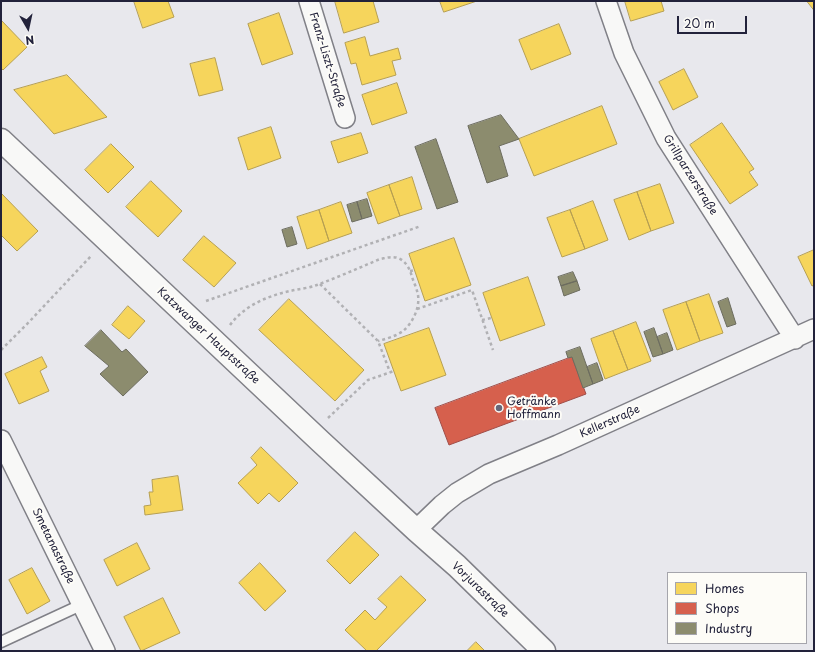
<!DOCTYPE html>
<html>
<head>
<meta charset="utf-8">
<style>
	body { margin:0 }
	#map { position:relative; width:815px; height:652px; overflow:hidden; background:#e8e8ed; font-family:"Playpen Sans",sans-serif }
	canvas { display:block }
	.frame { position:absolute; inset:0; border:2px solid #22223b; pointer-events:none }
	.legend { position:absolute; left:667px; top:572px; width:140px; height:72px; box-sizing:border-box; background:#fdfcf7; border:1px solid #a5a5ac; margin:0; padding:5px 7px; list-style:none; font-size:12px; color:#22223b }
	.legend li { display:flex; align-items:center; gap:8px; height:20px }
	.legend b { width:20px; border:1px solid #a5a5ac }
	.north { position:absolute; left:8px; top:8px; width:40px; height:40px; -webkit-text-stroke:3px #fdfcf7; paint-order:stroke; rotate:171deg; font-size:11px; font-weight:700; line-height:16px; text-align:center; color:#22223b }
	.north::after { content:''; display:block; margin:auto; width:14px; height:18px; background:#22223b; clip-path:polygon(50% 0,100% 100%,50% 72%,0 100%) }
	.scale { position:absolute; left:677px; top:16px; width:70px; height:18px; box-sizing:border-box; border:2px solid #22223b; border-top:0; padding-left:5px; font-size:12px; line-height:14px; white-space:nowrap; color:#22223b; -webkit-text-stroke:3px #fdfcf7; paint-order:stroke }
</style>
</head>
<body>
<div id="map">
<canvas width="815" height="652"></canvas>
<div class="frame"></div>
<ul class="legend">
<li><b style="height:11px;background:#f6d55c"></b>Homes</li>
<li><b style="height:11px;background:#d6604d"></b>Shops</li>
<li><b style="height:11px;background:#8c8c6e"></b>Industry</li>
</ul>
<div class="north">N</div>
<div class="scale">20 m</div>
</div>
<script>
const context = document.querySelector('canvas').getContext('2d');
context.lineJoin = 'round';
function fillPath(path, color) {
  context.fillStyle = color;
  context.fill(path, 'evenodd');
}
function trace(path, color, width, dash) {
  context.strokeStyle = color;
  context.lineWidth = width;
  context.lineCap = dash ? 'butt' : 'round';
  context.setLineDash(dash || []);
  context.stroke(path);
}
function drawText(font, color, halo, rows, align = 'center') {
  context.font = font + ' "Playpen Sans",sans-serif';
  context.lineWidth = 4;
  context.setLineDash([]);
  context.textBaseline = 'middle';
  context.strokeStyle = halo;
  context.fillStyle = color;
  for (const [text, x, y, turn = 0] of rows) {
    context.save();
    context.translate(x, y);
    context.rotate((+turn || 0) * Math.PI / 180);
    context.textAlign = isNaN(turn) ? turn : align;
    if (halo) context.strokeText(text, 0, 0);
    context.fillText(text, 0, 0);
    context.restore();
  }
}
const homes = new Path2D(`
	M134 1H168L174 17 143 28Z
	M335 1H373L379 22 344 33Z
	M440 1H477L444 12Z
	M625 1H661L664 11 631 21Z
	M807 1H814V10Z
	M279 13 293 54 262 65 248 24Z
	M1 20 27 47 3 70 1 68Z
	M559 24 571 54 531 70 519 40Z
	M365 37 370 56 398 48 401 59 392 61 396 75 362 85 356 63 351 64 345 43Z
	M215 58 223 90 199 96 190 64Z
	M684 69 698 97 673 110 659 82Z
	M67 75 107 117 54 134 14 90Z
	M397 83 407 113 372 125 362 95Z
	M602 106 617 144 534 176 519 139Z
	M722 123 754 169 749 172 758 185 730 204 690 145Z
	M271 127 281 158 248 170 238 138Z
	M361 133 368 153 338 163 331 142Z
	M111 144 134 167 108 193 85 170Z
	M412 177 422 209 400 216 389 185Z
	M151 181 182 211 158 237 126 207Z
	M660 184 674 223 651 231 637 192Z
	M389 185 400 216 378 224 367 193Z
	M637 192 651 231 629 240 614 200Z
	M1 193 38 231 17 251 1 235Z
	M593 201 608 240 585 249 570 210Z
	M341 202 352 233 329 241 319 210Z
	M319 210 329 241 307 249 297 217Z
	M570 210 585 249 562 257 547 218Z
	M204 236 236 263 214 287 183 260Z
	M454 238 471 285 425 301 409 254Z
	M814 250V285L812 286 798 257Z
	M528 277 545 325 500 341 483 293Z
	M709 294 723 333 700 341 686 302Z
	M289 299 364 370 335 401 259 330Z
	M686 302 700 341 677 350 663 310Z
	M128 306 145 321 129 339 112 325Z
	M636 322 651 361 628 370 613 331Z
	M429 328 446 375 401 391 384 344Z
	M613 331 628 370 605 379 591 339Z
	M42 357 47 367 40 371 49 391 19 404 5 374Z
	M261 447 298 483 279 502 269 493 258 504 238 483 257 465 251 458Z
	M178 476 183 510 145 515 144 506 151 505 149 492H153L152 480Z
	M355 532 379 555 350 584 327 561Z
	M137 543 150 569 117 586 104 560Z
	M260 563 286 591 265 611 239 583Z
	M32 568 50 601 27 614 9 580Z
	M401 576 426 600 376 651H367L345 630 365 610 375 620 387 607 378 599Z
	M163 598 180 633 141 651 124 617Z
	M476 642 485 651H467Z`);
const shops = new Path2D(`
	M572 357 586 394 449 445 435 408Z`);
const industry = new Path2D(`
	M501 115 519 139 499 146 508 176 487 183 468 126Z
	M436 139 458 202 437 209 415 147Z
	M367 199 372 216 362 219 357 202Z
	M357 202 362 219 352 222 347 205Z
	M292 227 297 244 287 247 282 230Z
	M573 272 577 281 561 286 558 277Z
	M577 281 580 290 564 296 561 286Z
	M728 298 736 324 727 327 718 302Z
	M654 328 663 354 653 357 644 332Z
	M101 330 122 352 126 349 148 372 123 396 100 374 109 366 85 346Z
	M667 333 673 350 663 354 657 337Z
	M580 347 593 384 583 388 572 357 568 358 566 352Z
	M597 363 603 380 593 384 587 367Z`);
const path = new Path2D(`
	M410 271 415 270
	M320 284 378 341 390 372
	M206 301 421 226
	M417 309 472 290 493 350
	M482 320 491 318
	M230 325C244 306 267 296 290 291 299 289 309 288 317 285 338 277 359 268 380 259 386 258 392 256 398 258 406 261 410 269 412 277 414 283 417 289 418 295 420 307 413 323 403 331 396 336 386 339 378 341
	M1 350 29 322 91 256
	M328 418 368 380 394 371`);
const lane = new Path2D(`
	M1 642 81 605`);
const street = new Path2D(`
	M309 1 345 118
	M606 1 624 53 666 138 795 339
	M1 440 105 651
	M416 530 442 505 457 493 489 474 558 445 814 329`);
const secondary = new Path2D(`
	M1 140 320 441 416 530 457 566 544 651`);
const markers = [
	[499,408,4,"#676779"]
];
const streetNames = [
	["Franz-Liszt-Straße",327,60,73],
	["Grillparzerstraße",690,175,58],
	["Katzwanger Hauptstraße",208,336,43],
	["Kellerstraße",610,422,-24],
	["Smetanastraße",53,546,64],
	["Vorjurastraße",480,590,44]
];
const poiNames = [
	["Getränke",507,402],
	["Hoffmann",507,415]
];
fillPath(homes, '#f6d55c');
trace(homes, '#b69f52', 1);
fillPath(shops, '#d6604d');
trace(shops, '#a04d48', 1);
fillPath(industry, '#8c8c6e');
trace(industry, '#6c6c5f', 1);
trace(lane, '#808087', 13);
trace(street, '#808087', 22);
trace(secondary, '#808087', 25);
trace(path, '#b1b1b4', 2.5, [3, 3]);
trace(lane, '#f8f8f7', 10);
trace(street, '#f8f8f7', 19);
trace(secondary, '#f8f8f7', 22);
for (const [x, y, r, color] of markers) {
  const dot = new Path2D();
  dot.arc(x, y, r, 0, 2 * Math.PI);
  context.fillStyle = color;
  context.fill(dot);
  trace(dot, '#fdfcf7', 1.5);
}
drawText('11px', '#22223b', '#fdfcf7', streetNames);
drawText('11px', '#22223b', '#fdfcf7', poiNames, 'left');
</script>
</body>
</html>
